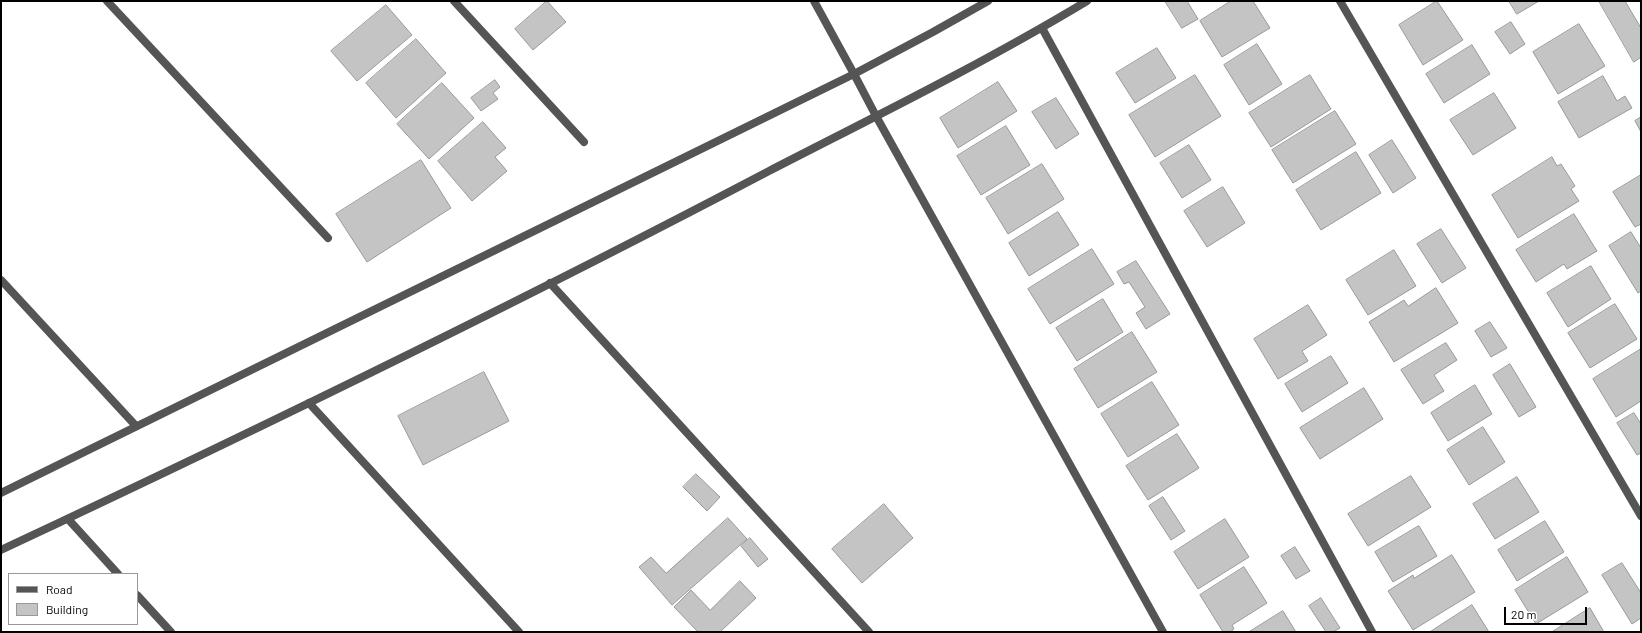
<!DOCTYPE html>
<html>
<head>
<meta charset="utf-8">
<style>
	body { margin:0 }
	#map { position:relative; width:1642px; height:633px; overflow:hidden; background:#fff; font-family:Barlow,sans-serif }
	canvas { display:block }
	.frame { position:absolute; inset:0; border:2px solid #000; pointer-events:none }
	.legend { position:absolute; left:8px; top:573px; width:130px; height:52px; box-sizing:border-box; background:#fff; border:1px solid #999; margin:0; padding:5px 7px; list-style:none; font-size:12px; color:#000 }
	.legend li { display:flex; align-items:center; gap:8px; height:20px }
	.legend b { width:20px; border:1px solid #999 }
	.scale { position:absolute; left:1504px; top:607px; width:83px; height:18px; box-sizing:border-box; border:2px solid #000; border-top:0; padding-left:5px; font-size:12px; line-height:14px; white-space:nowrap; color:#000; -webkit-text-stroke:3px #fff; paint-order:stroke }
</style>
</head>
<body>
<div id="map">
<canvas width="1642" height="633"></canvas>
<div class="frame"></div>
<ul class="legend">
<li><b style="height:5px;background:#555"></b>Road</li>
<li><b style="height:11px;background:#c4c4c4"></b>Building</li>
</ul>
<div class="scale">20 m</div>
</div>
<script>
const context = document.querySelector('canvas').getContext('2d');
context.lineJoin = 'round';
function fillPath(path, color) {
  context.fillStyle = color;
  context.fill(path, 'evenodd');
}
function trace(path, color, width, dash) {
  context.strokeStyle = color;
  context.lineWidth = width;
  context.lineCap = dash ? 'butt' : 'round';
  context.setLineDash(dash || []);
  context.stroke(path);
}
const building = new Path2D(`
	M547 1 566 22 533 50 515 29Z
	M1165 1H1187L1198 19 1182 28Z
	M1231 1H1253L1270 28 1222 57 1200 21Z
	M1437 1 1463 40 1423 65 1399 25Z
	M1509 1H1539L1517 14Z
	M1599 1H1625L1641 28V57L1634 62Z
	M386 5 412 35 357 81 331 51Z
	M1511 22 1525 44 1510 54 1495 32Z
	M1579 24 1605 66 1558 94 1533 52Z
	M416 39 446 73 396 118 366 83Z
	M1257 44 1282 84 1249 105 1224 65Z
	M1472 45 1490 74 1444 103 1426 74Z
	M1157 48 1176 78 1135 103 1116 73Z
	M1195 75 1221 116 1155 157 1129 115Z
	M1310 75 1331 109 1271 147 1249 113Z
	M1603 76 1617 101 1625 96 1632 108 1579 138 1558 102Z
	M495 80 500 87 493 93 498 99 481 111 471 98Z
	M998 82 1017 111 958 148 940 118Z
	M442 83 474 118 429 159 397 124Z
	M1494 93 1516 128 1473 155 1450 120Z
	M1056 98 1079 134 1056 149 1032 112Z
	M1335 111 1356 144 1293 183 1272 150Z
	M1641 117V132L1635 121Z
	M483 122 506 148 495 157 507 171 472 201 438 161Z
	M1006 126 1030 165 981 195 957 156Z
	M1392 140 1416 178 1393 193 1369 155Z
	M1189 145 1211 180 1182 198 1160 163Z
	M1356 152 1381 193 1321 230 1296 190Z
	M1552 157 1557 166 1561 164 1575 186 1571 189 1579 201 1518 238 1492 195Z
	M421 160 451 208 367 262 336 214Z
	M1042 164 1064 199 1008 234 986 198Z
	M1641 175V224L1635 227 1613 192Z
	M1223 187 1245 223 1207 247 1184 211Z
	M1058 212 1079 245 1029 276 1009 243Z
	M1574 214 1597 251 1567 269 1564 264 1536 282 1516 250Z
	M1441 229 1466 268 1442 283 1417 244Z
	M1631 232 1641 248V291L1638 293 1609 246Z
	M1092 249 1114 284 1050 324 1028 289Z
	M1394 250 1416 286 1368 315 1346 280Z
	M1136 261 1170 314 1146 329 1136 313 1145 307 1129 282 1124 284 1117 272Z
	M1591 266 1611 299 1568 327 1547 293Z
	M1436 288 1458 323 1394 362 1369 322 1404 300 1408 306Z
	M1103 299 1123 332 1077 361 1056 328Z
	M1615 304 1637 339 1590 368 1568 333Z
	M1308 305 1327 335 1302 351 1308 361 1278 379 1254 339Z
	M1490 322 1507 348 1491 357 1475 331Z
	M1132 332 1157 372 1098 408 1074 369Z
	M1446 343 1457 360 1434 375 1444 391 1423 404 1401 370Z
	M1641 349V401L1616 417 1593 379Z
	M1331 356 1348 383 1302 412 1285 384Z
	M1510 364 1536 407 1519 417 1493 375Z
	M484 372 509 421 423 465 398 416Z
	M1152 382 1179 425 1128 457 1101 414Z
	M1475 385 1492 414 1448 441 1431 413Z
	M1364 388 1383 419 1320 459 1300 428Z
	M1634 413 1641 424V453L1637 455 1617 423Z
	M1483 427 1505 462 1469 485 1447 450Z
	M1177 434 1199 468 1148 500 1126 466Z
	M696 474 720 497 707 511 683 487Z
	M1411 476 1431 507 1368 546 1348 514Z
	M1517 477 1539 512 1495 539 1473 504Z
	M1163 497 1185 531 1171 540 1149 506Z
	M884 504 913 538 862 583 832 549Z
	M728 518 747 539 672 605 639 567 651 557 666 573Z
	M1225 519 1249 557 1198 589 1174 552Z
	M1545 521 1564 552 1517 581 1498 550Z
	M1419 526 1437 556 1393 582 1375 552Z
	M750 538 768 559 758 567 741 546Z
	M1295 547 1310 571 1296 579 1281 556Z
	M1452 555 1475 592 1413 630 1388 591 1413 575 1414 578Z
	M1567 557 1588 592 1536 624 1515 590Z
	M1622 563 1641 593V618L1632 624 1602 575Z
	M1244 567 1267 603 1232 625 1234 629 1230 632H1223L1200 595Z
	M740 581 756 598 720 632H698L674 607 691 590 710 610Z
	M1321 598 1340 628 1333 632H1326L1309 606Z
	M1472 605 1489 632H1430Z
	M1590 608 1604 632H1552Z
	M1283 611 1296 632H1249Z`);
const minor = new Path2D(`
	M107 1 328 238
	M454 1 584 142
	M814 1 854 74 876 116 1163 632
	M1340 1 1641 516
	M1042 28 1372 632
	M1 280 136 426
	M550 283 869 632
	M309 403 519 632
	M68 519 118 574
	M137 595 171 632`);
const tertiary = new Path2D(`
	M1 493 854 74 933 32 988 1
	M1 550C259 429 516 304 769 171 876 116 984 63 1087 1`);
fillPath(building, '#c4c4c4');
trace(building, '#999', 1);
trace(minor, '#555', 8);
trace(tertiary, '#555', 8);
</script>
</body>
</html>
